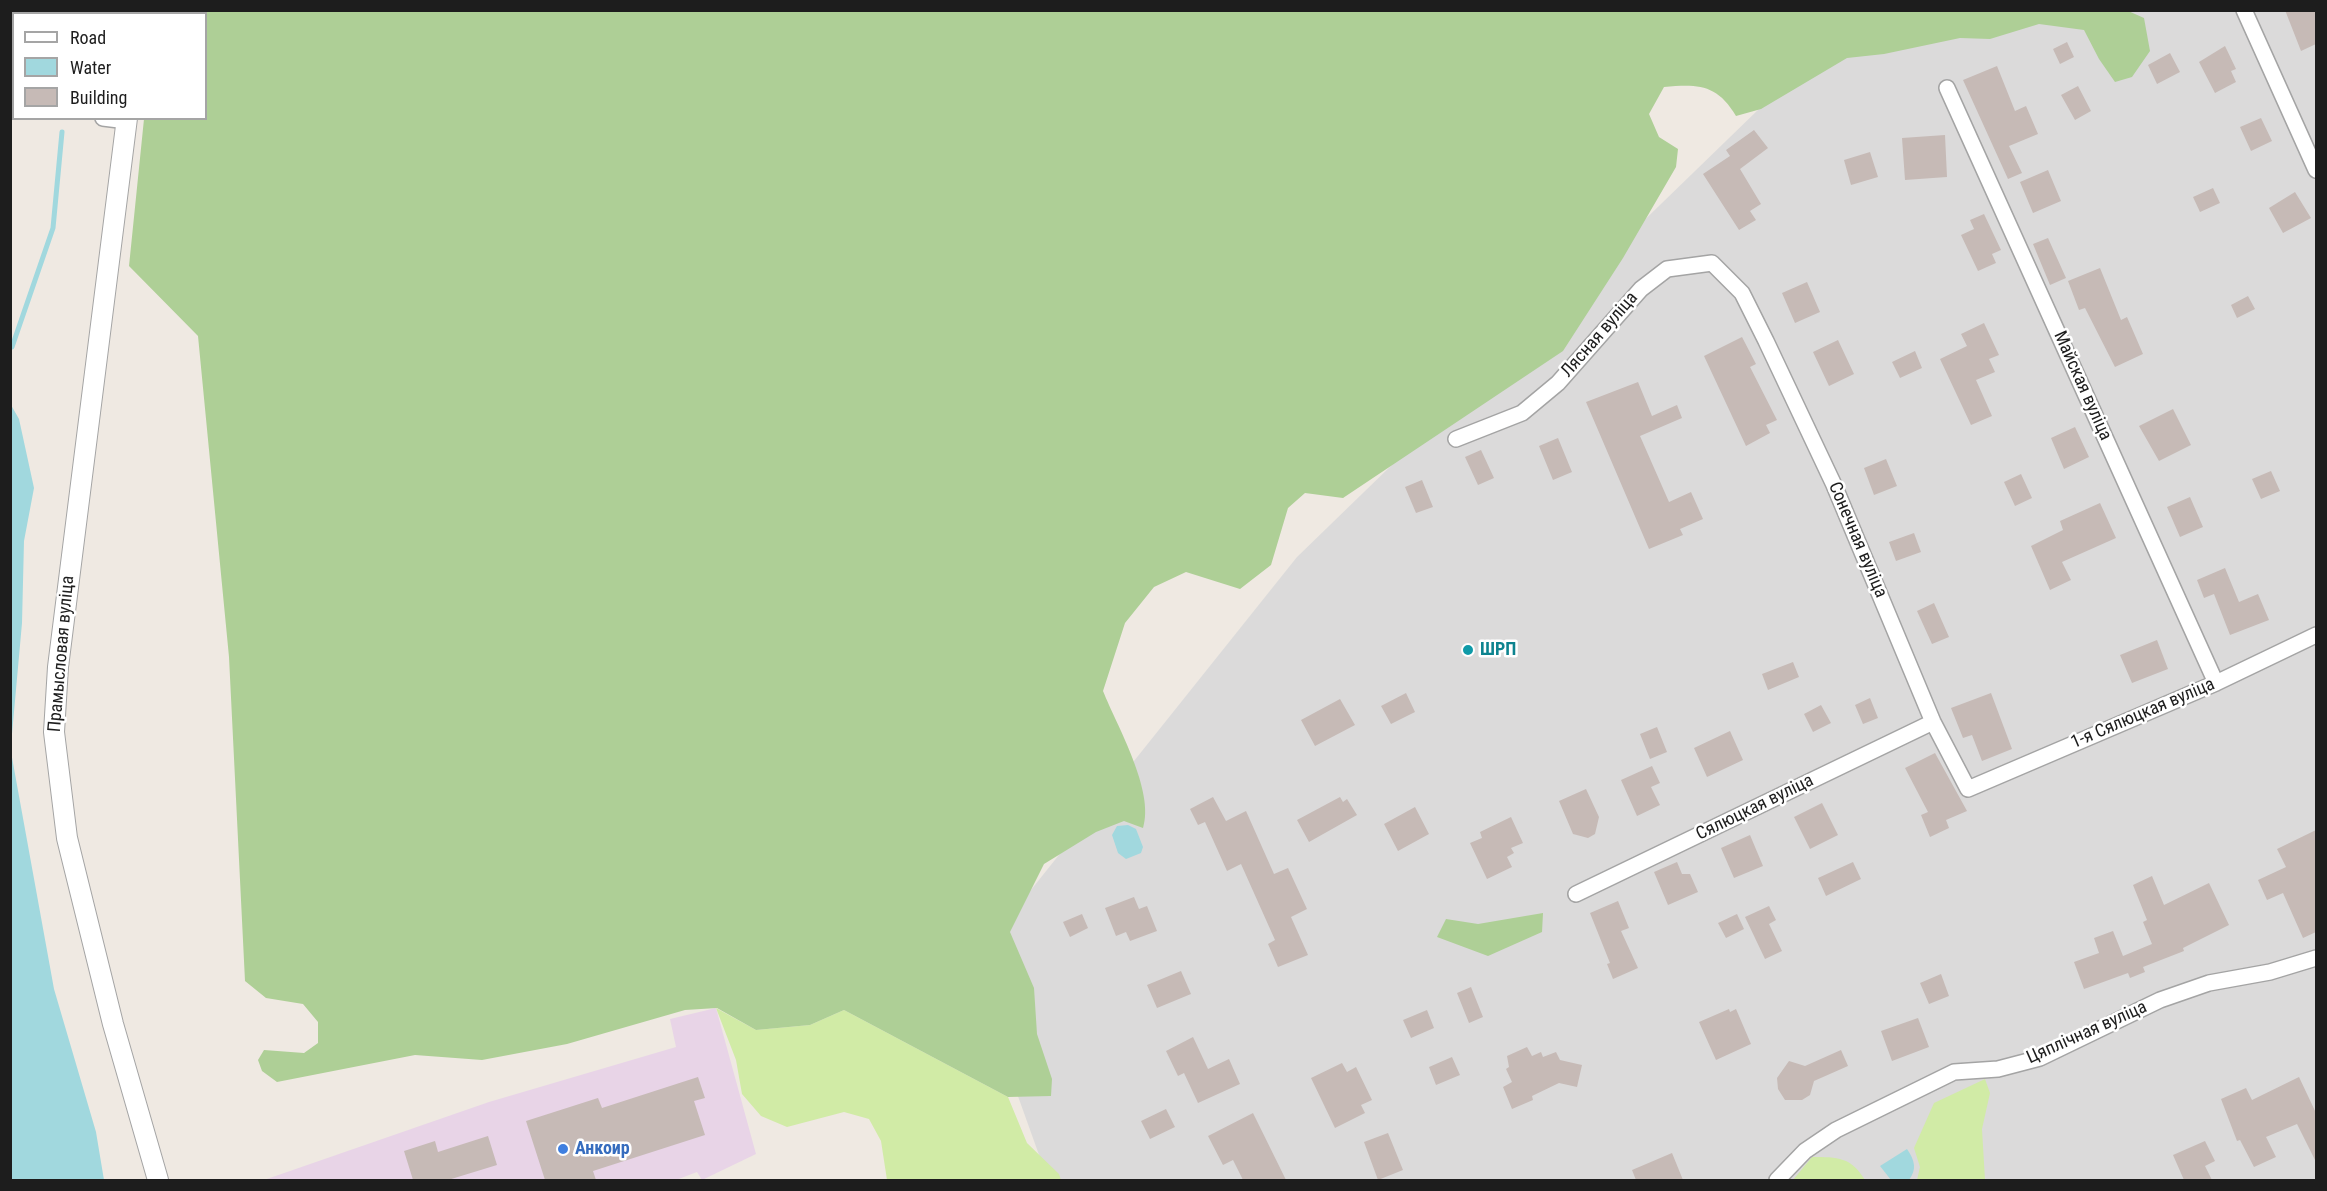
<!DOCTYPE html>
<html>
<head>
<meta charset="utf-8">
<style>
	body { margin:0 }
	#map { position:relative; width:2327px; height:1191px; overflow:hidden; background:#efe9e2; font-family:"Roboto Condensed",sans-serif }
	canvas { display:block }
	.frame { position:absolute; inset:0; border:12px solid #1d1d1d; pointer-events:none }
	.legend { position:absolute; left:12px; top:12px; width:195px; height:108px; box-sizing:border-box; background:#fff; border:2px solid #a5a5a5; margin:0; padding:8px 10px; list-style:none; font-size:18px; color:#1d1d1d }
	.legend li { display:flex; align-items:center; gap:12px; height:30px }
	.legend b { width:30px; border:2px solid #a5a5a5 }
</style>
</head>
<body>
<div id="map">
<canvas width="2327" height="1191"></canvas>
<div class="frame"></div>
<ul class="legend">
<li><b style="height:8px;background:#fff"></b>Road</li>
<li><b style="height:16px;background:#a1d8de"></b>Water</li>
<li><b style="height:16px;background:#c6bab6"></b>Building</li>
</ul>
</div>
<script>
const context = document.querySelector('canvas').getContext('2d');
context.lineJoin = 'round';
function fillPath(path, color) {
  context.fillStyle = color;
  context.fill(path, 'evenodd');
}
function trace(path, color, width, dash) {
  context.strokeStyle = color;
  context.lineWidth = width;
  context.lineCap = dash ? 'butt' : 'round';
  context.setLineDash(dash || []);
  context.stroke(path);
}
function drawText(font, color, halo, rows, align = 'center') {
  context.font = font + ' "Roboto Condensed",sans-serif';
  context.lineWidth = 5;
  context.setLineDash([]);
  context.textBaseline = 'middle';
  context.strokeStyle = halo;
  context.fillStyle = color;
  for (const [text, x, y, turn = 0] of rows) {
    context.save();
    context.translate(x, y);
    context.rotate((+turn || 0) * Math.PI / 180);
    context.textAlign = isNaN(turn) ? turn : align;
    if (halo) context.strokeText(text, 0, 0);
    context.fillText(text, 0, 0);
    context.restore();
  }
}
const residential = new Path2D(`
	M1860 11H2316V1180H1048L971 965 1297 557Z`);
const industrial = new Path2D(`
	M716 1008 756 1154 702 1180 697 1172 676 1180H264L489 1102 676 1047 670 1019Z`);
const grass = new Path2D(`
	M716 1008 756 1030 810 1025 844 1010 1008 1097 1027 1143 1059 1174 1061 1180H887L881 1141 869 1119 844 1112 787 1127 761 1116 742 1094 736 1060Z
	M1985 1079 1990 1093 1982 1129 1985 1180H1917L1920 1167 1914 1148 1934 1103Z
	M1812 1157C1838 1157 1851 1157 1865 1180H1793Z`);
const forest = new Path2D(`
	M2126 10 2144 18 2150 51 2132 77 2115 82 2099 59 2084 30 2039 24 1990 39 1960 38 1884 54 1847 58 1761 109 1736 116C1717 84 1698 84 1664 87L1649 114 1659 137 1678 149 1676 167 1623 258 1563 351 1343 498 1305 493 1288 508 1271 565 1240 589 1186 572 1154 587 1125 623 1103 691C1117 726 1155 791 1143 828L1124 821 1096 832 1044 864 1010 932 1034 988 1037 1034 1052 1079 1051 1096 1008 1097 844 1010 810 1025 756 1030 717 1008 685 1010 567 1044 482 1060 415 1055 277 1082 262 1071 258 1060 264 1050 304 1053 318 1043V1022L303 1004 266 998 245 981 229 657 198 336 129 266 144 119 206 118V14L145 13V11Z
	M1543 913 1542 932 1488 956 1437 937 1446 919 1478 924Z`);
const water = new Path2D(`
	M11 405 19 419 34 488 24 541 22 623 11 745Z
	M11 752 54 989 96 1132 104 1180H11Z
	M1128 825 1136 829 1143 847 1141 853 1126 859 1118 853 1112 835 1117 826Z
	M1907 1149C1915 1161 1917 1169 1909 1180H1891L1880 1166Z`);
const stream = new Path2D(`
	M62 10V14
	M12 347 53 228 62 132`);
const building = new Path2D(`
	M2285 10H2316V44L2301 51Z
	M2067 42 2074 57 2060 64 2053 49Z
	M2225 46 2236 69 2231 71 2236 82 2215 93 2199 62Z
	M2170 53 2180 72 2157 84 2148 65Z
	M1997 66 2015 111 2026 106 2038 134 2009 146 2022 173 2008 179 1963 80Z
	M2078 86 2091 111 2075 120 2061 95Z
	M2261 118 2272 141 2251 151 2240 127Z
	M1754 130 1768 148 1740 169 1761 204 1750 211 1756 220 1739 230 1703 174 1730 156 1726 150Z
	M1945 135 1947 177 1905 180 1902 138Z
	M1870 152 1878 177 1851 185 1844 160Z
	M2048 170 2061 201 2033 213 2020 182Z
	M2213 188 2220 203 2200 212 2193 197Z
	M2295 192 2311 218 2283 233 2269 208Z
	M1984 214 2001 250 1992 254 1996 263 1978 271 1961 235 1974 229 1970 220Z
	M2048 238 2066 278 2050 285 2033 244Z
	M2100 268 2121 320 2127 317 2143 354 2115 367 2085 308 2079 310 2068 281Z
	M1807 282 1820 312 1795 323 1782 293Z
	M2248 296 2255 309 2237 318 2231 305Z
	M1984 323 1999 355 1989 359 1995 372 1976 380 1992 416 1971 425 1940 359 1967 346 1961 334Z
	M1742 337 1756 364 1750 367 1777 420 1766 425 1770 433 1746 446 1704 356Z
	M1838 340 1854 374 1829 386 1813 352Z
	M1915 351 1922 368 1900 378 1892 362Z
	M1638 382 1652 416 1677 405 1682 418 1640 436 1669 502 1691 492 1703 519 1680 529 1683 535 1649 549 1586 402Z
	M2173 409 2191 445 2159 461 2139 426Z
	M2075 427 2089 457 2064 469 2051 438Z
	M1558 438 1572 472 1553 480 1539 446Z
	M1481 450 1494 478 1478 485 1465 457Z
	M1886 459 1897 486 1874 495 1864 468Z
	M2271 471 2280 491 2261 499 2252 479Z
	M2021 474 2032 498 2015 506 2004 482Z
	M1422 480 1433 507 1416 513 1405 487Z
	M2190 497 2203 527 2180 537 2167 507Z
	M2100 503 2116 538 2062 562 2071 580 2050 590 2031 546 2063 530 2060 521Z
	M1914 533 1921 552 1896 561 1889 542Z
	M2225 568 2239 602 2258 594 2269 620 2230 635 2214 594 2204 598 2197 580Z
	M1934 603 1949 637 1932 644 1917 611Z
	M2157 640 2168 669 2132 683 2120 655Z
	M1793 662 1799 677 1768 690 1762 674Z
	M1406 693 1415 712 1391 724 1381 706Z
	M1991 693 2012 749 1982 761 1972 735 1963 738 1951 708Z
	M1870 698 1878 718 1863 724 1855 705Z
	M1340 699 1355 725 1315 746 1301 720Z
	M1821 705 1831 723 1813 732 1804 714Z
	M1657 727 1667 752 1650 759 1640 734Z
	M1730 731 1743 760 1707 777 1694 748Z
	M1935 753 1967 811 1946 820 1949 828 1930 837 1921 815 1928 812 1905 768Z
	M1652 766 1660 783 1651 787 1660 805 1637 816 1621 780Z
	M1586 789 1599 817 1595 834 1588 838 1573 834 1559 801Z
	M1213 797 1226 821 1246 811 1274 874 1288 868 1307 909 1291 917 1308 955 1278 967 1268 944 1275 940 1241 864 1227 871 1205 822 1198 825 1190 809Z
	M1340 797 1343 802 1347 799 1357 815 1309 842 1297 820Z
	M1822 803 1838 835 1810 849 1794 817Z
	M1415 807 1429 834 1398 851 1384 824Z
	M1511 817 1523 843 1511 848 1514 853 1507 857 1512 867 1487 879 1470 843 1482 838 1480 832Z
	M2316 830V932L2303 938 2283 893 2267 900 2258 880 2286 867 2277 849Z
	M1750 835 1763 866 1734 878 1721 848Z
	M1677 862 1682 874H1690L1698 892 1668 905 1654 872Z
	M1853 862 1861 879 1826 896 1818 878Z
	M2152 876 2164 905 2209 883 2229 925 2183 948 2184 951 2143 967 2145 972 2130 978 2128 973 2084 989 2074 962 2099 953 2094 938 2113 931 2123 956 2152 944 2143 922 2147 920 2133 885Z
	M1134 897 1139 909 1147 906 1157 931 1130 941 1126 932 1116 936 1105 908Z
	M1618 901 1629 928 1621 931 1638 968 1613 979 1607 964 1610 963 1590 913Z
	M1769 906 1776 920 1769 924 1782 951 1765 959 1745 917Z
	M1082 914 1088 928 1070 937 1063 922Z
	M1737 914 1744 929 1726 938 1718 923Z
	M1181 971 1191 994 1157 1008 1147 985Z
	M1941 974 1949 996 1929 1004 1920 983Z
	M1471 987 1483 1017 1469 1023 1457 993Z
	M1729 1009 1730 1012 1736 1009 1751 1044 1716 1060 1699 1022Z
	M1427 1010 1434 1028 1411 1038 1403 1020Z
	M1918 1018 1929 1047 1892 1061 1881 1031Z
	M1193 1037 1208 1069 1229 1059 1240 1084 1198 1103 1184 1073 1178 1076 1166 1051Z
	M1527 1047 1532 1056 1541 1052 1543 1057 1556 1052 1560 1060 1582 1065 1577 1087 1559 1083 1532 1096 1533 1100 1512 1109 1503 1087 1512 1082 1506 1069 1509 1067 1507 1056Z
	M1841 1050 1848 1066 1814 1081 1810 1095 1802 1100H1785L1778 1089 1777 1078 1789 1061 1805 1066Z
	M1452 1057 1460 1075 1436 1085 1429 1067Z
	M1342 1063 1347 1072 1356 1067 1372 1100 1361 1105 1365 1113 1335 1128 1311 1078Z
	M698 1077 705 1098 694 1101 705 1135 593 1171 596 1180H545L526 1121 598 1098 602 1108Z
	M2299 1077 2316 1113V1162L2297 1124 2266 1137 2276 1157 2254 1167 2240 1140 2237 1141 2221 1099 2246 1088 2252 1100Z
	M1166 1109 1175 1127 1150 1139 1141 1121Z
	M1253 1113 1286 1180H1243L1233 1160 1223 1165 1208 1136Z
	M1388 1133 1403 1170 1378 1180 1364 1142Z
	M488 1136 497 1165 448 1180H413L404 1151 435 1141 438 1152Z
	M2205 1141 2215 1161 2205 1166 2212 1180H2184L2173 1155Z
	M1672 1153 1683 1180H1636L1632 1170Z`);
const minor = new Path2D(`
	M2244 10 2316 170
	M1947 88 2216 683
	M10 108 14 109
	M103 118 127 121
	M1456 439 1522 413 1558 383 1641 289 1667 269 1712 263 1742 293 1766 341 1834 485 1933 722 1968 789 2216 683 2316 635
	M1576 894 1933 722
	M1777 1180 1805 1151 1836 1130 1954 1072 1998 1069 2040 1058 2160 1000 2209 983 2270 972 2316 958`);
const tertiary = new Path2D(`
	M129 10V14
	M127 118 58 667 54 732 67 838 113 1024 158 1180`);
const markers = [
	[1468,650,6,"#0f9aa8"],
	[563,1149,6,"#3f7fe0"]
];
const streetNames = [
	["Лясная вуліца",1600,335,-49],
	["Майская вуліца",2082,386,66],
	["Сонечная вуліца",1857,540,67],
	["Прамысловая вуліца",62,654,-85],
	["1-я Сялюцкая вуліца",2143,714,-23],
	["Сялюцкая вуліца",1755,808,-26],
	["Цяплічная вуліца",2087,1033,-24]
];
const cultureNames = [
	["ШРП",1480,650]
];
const shopNames = [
	["Анкоир",575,1149]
];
fillPath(residential, '#dbdada');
fillPath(industrial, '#e8d4e7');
fillPath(grass, '#d1eba6');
fillPath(forest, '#aecf96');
fillPath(water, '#a1d8de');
trace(stream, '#a1d8de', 5);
fillPath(building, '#c6bab6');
trace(minor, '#a4a4a4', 18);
trace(tertiary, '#a4a4a4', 22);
trace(minor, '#fff', 15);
trace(tertiary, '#fff', 20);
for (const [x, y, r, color] of markers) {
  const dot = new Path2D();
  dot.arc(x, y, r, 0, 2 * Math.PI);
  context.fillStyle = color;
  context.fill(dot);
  trace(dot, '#fff', 2);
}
drawText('18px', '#1d1d1d', '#fff', streetNames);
drawText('bold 18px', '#0d838f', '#fff', cultureNames, 'left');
drawText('bold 18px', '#366cbe', '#fff', shopNames, 'left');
</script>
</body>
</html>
